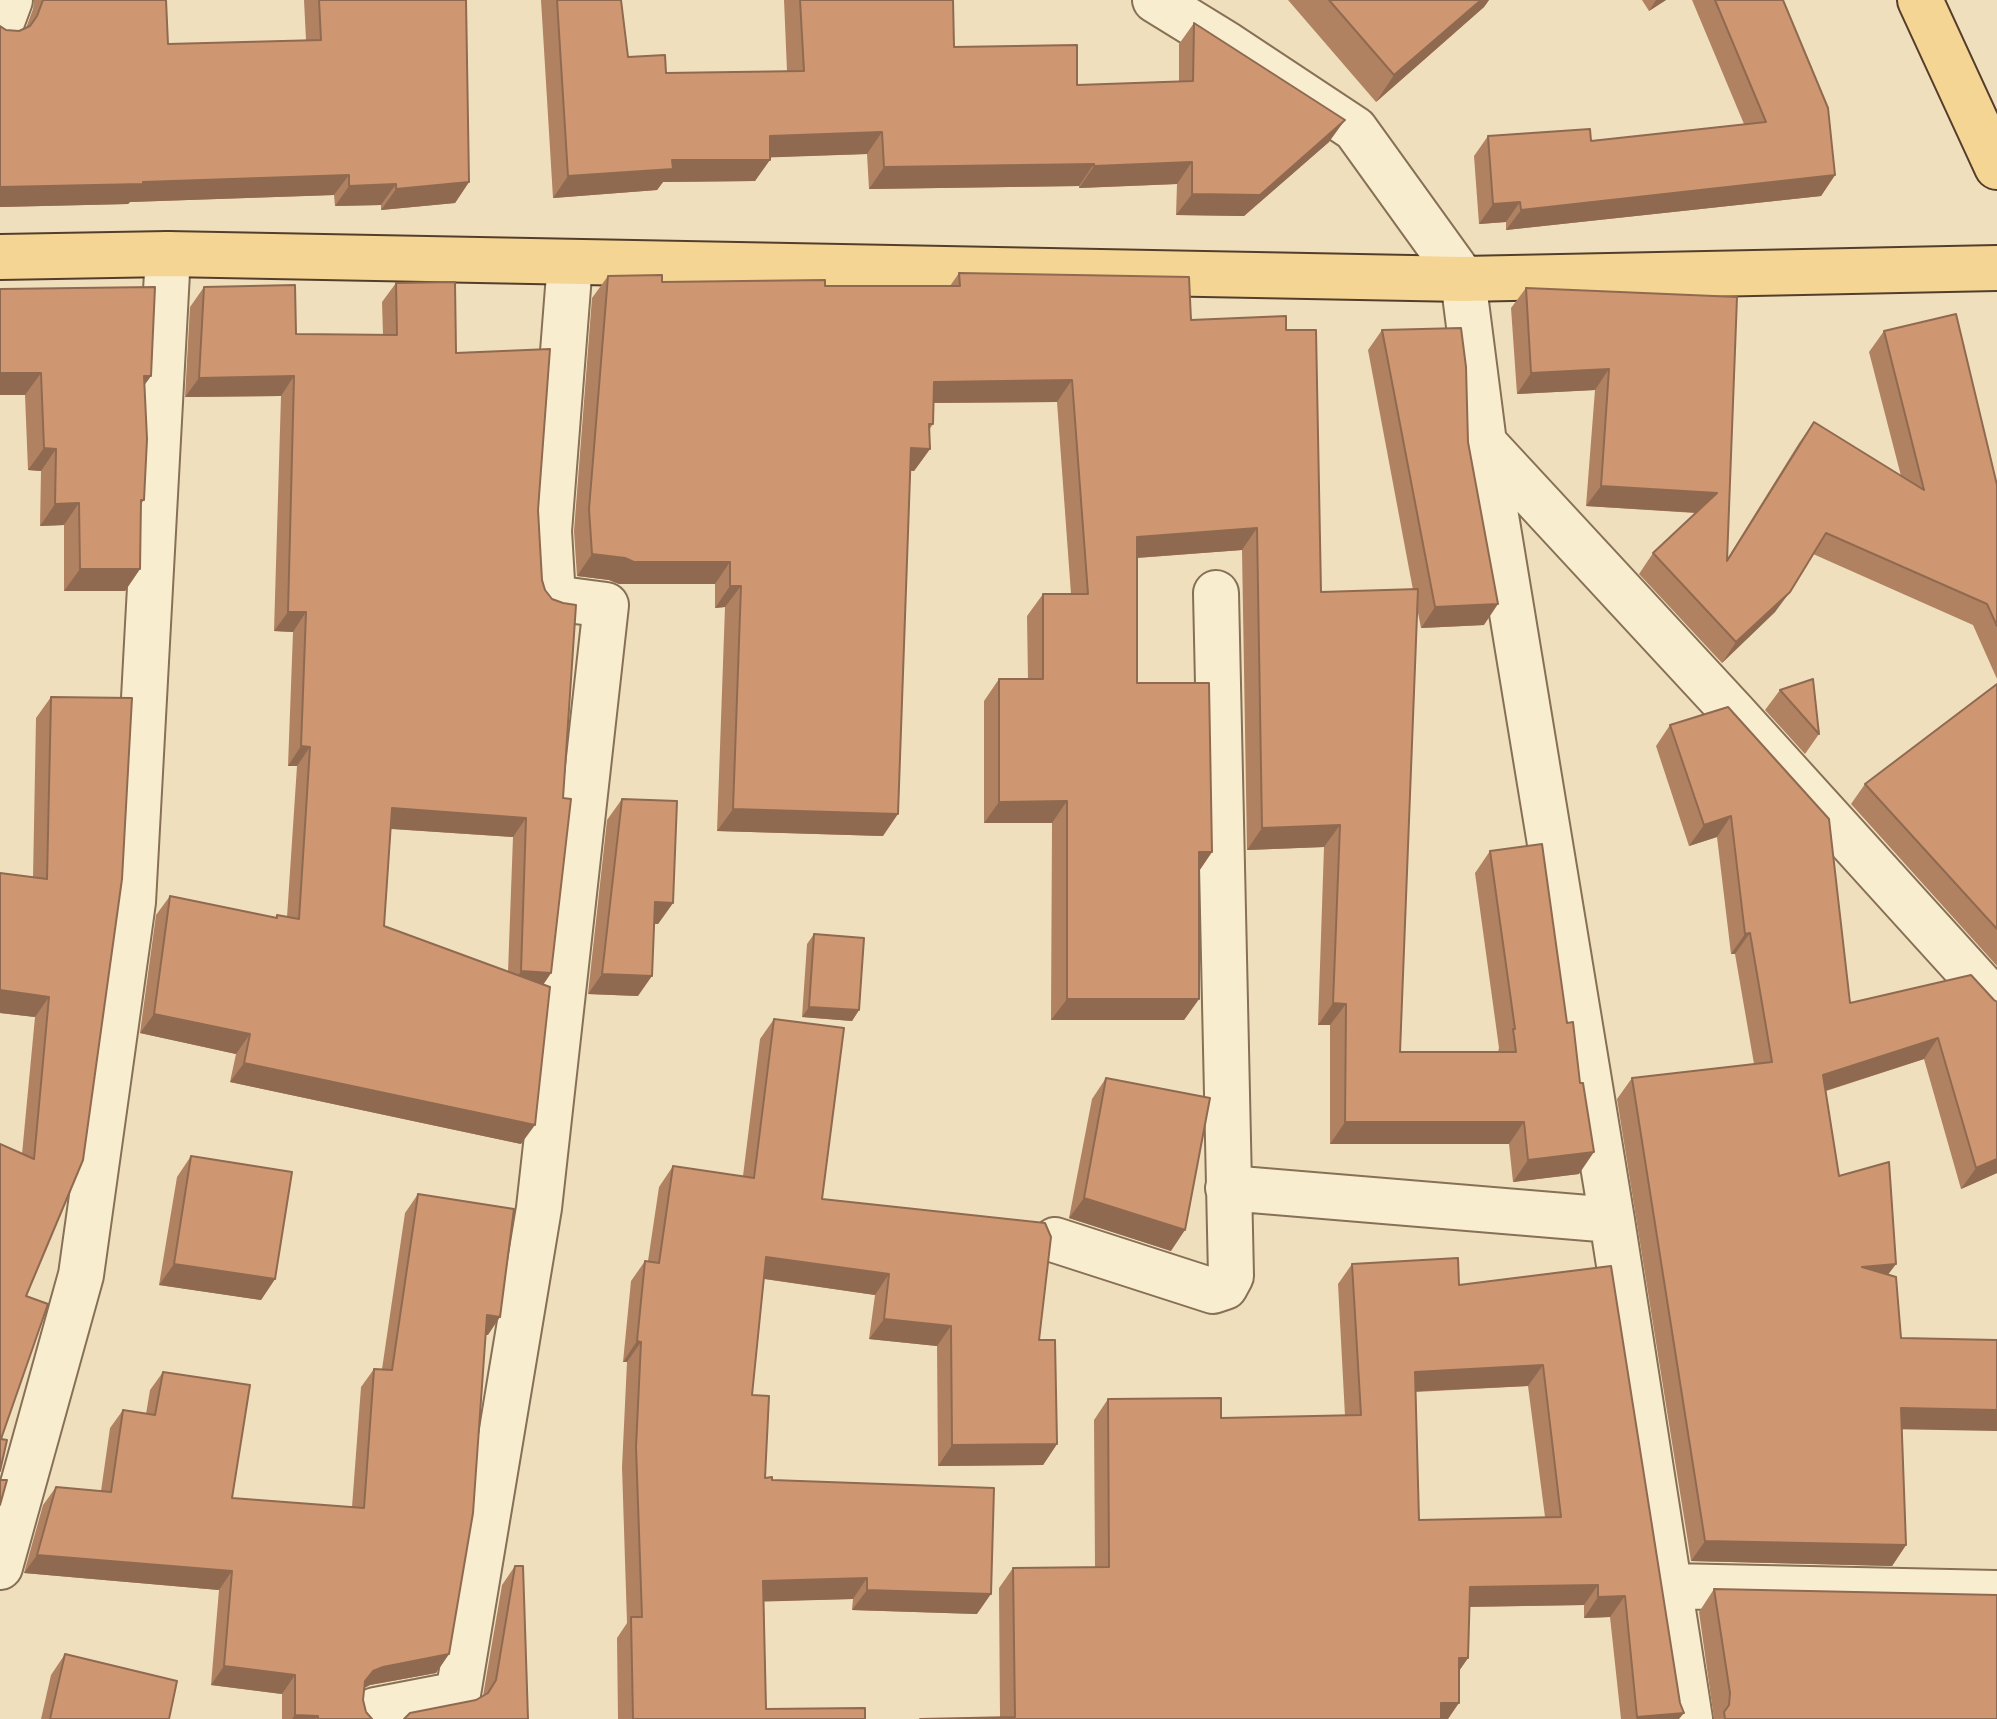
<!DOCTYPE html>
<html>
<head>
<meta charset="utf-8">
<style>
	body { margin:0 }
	canvas { display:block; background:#efdfbd }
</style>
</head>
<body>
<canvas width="1997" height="1719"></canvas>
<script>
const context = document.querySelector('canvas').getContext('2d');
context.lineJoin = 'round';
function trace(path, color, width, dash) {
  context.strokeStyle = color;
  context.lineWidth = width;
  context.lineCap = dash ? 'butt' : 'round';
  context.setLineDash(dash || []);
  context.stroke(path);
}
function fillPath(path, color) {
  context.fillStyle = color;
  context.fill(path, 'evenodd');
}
const minor = new Path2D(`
	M1155 0 1228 45 1355 129 1463 279 1484 443 1612 1220 1690 1719
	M0 27 10 0
	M1484 443 1734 713 1997 1003
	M1228 1188 1612 1220
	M1055 1240 1213 1291 1225 1287 1231 1276 1216 593
	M0 1567 81 1275 133 902 168 254
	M1669 1586 1997 1593
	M375 1719V1710L458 1694 539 1208 606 605 553 598 549 531 570 262`);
const major = new Path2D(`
	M1920 0 1997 167
	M0 257 168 254 1463 279 1997 268`);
const wall = new Path2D(`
	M34 0H166L168 44 306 40 304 0H466L469 182 455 203 381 210V205L335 206 334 195 130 202 128 204 0 207V26L6 30 19 31 26 28 33 9Z
	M541 0H621L628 57 666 73 787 71 784 0H953L954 47 1077 85 1179 81V44L1194 23 1329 142 1244 216 1176 215 1177 184 1079 188V186L869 189 867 154 770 157 755 181 663 182 657 190 553 198Z
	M1288 0H1489L1484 7 1376 102Z
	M1642 0H1666L1649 11Z
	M1692 0H1783L1835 175 1821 196 1506 230V222L1479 224 1474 156 1488 136 1591 141 1744 124Z
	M959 273 1191 320 1286 330 1321 592 1413 590 1368 350 1382 330 1468 442 1484 625 1421 628 1417 608 1400 1052H1498L1499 1048 1475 873 1490 851 1579 1174 1513 1182 1509 1144H1330V1025H1318L1324 847 1247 850 1242 550 1137 558V683L1212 852 1199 871V999L1184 1020H1051L1052 823H984V701L999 679H1028L1027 616 1043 594H1071L1057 402 934 403 933 424 929 430 930 449 914 471 911 470 883 836 717 831 725 607 715 608V584H619L609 580 577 576 574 531 592 298 608 276 662 282 825 286H950Z
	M396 283 456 353 538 510 551 973 543 985 521 1144 230 1082 236 1054 140 1033 156 915 170 896 275 918 277 915 287 917 297 766H288L293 632 274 631 281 396 185 397 190 307 204 287 296 334 383 335 382 302ZM391 829 513 837 508 972 384 926Z
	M1526 288 1737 297 1727 559 1799 443 1814 422 1901 476 1869 352 1884 331 1997 485V679L1973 625 1813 554 1775 612 1722 663 1639 574 1653 553 1695 513 1586 506 1595 390 1517 394 1511 308Z
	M0 289 151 376 144 385V500L141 504 140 569 125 591H64V525L40 526 41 471 28 470 25 395H0Z
	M1997 684V966L1851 804 1865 784Z
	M1780 690 1819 734 1805 754 1765 710Z
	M51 697 132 698 1 1439 0 1471V1144L22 1154 35 1017 0 1013V873L33 878 36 718Z
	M1728 707 1850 1003 1994 1000 1997 1173 1961 1189 1924 1059 1826 1091 1839 1176 1896 1264 1888 1274 1901 1429 1906 1545 1892 1566 1691 1561 1617 1099 1632 1078 1754 1064 1735 954H1731L1717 837 1689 846 1656 746 1670 725Z
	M622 799 673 903 658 924H654L638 996 588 994 607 820Z
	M814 934 859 1010 852 1021 802 1017 807 944Z
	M774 1019 822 1199 1039 1340 1057 1444 1043 1465 938 1466 937 1346 869 1339 875 1295 764 1279 752 1395 765 1478 772 1480 977 1614 852 1610 853 1599 764 1601 766 1709 865 1719H618L617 1638 627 1623 622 1467 627 1362H623L631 1281 645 1261H648L659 1187 673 1166 743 1176 760 1039Z
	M1106 1078 1171 1251 1069 1218 1092 1099Z
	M191 1156 275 1279 261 1300 159 1285 177 1177Z
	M418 1194 488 1335H486L449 1654 436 1673 370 1685 364 1688 363 1700 366 1712 372 1719H282V1694L211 1685 219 1590 24 1573 43 1505 56 1487 101 1491 110 1428 123 1410 146 1414 150 1390 163 1372 232 1498 352 1507 361 1387 374 1369H382L405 1213Z
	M1352 1264 1459 1285 1611 1266 1679 1719H1621L1610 1617 1584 1618V1605L1469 1607 1468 1658 1459 1671 1448 1719 1000 1717 999 1588 1013 1568 1095 1567 1094 1420 1108 1399 1221 1418 1345 1416 1338 1284ZM1528 1386 1545 1517 1419 1520 1416 1392Z
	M515 1566 528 1719 476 1700 483 1696 502 1585Z
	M1714 1589 1997 1719H1714L1699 1612Z
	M65 1654 169 1719H41L51 1675Z`);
const shadedWall = new Path2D(`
	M1481 0H1489L1484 7 1376 102 1394 75Z
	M1656 0H1666L1649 11Z
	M1345 120 1329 142 1244 216 1176 215 1192 194Z
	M882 132 867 154 754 158 770 136Z
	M672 160H770L755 181 663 182 657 190 553 198 568 176Z
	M1192 162 1177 184 1079 188 1094 166Z
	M1094 164 1079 186 869 189 884 167Z
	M349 175 334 195 130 202 128 204 0 207V187Z
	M1835 175 1821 196 1506 230 1521 210Z
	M469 182 455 203 381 210 396 189Z
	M396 184 381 205 335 206 349 186Z
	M1520 202 1506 222 1479 224 1493 204Z
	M1609 369 1595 390 1517 394 1531 373Z
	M0 373H41L25 395H0Z
	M144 376H151L135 398Z
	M294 376 281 396 185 397 199 378Z
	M1072 380 1057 402 918 403 934 382Z
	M44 448 56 449 41 471 28 470Z
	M911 448 930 449 914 471 896 470Z
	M1601 486 1717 493 1702 513 1586 506Z
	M79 503 64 525 40 526 55 504Z
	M1257 528 1242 550 1121 559 1137 537Z
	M592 554 625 558 730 562 715 584H619L609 580 577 576Z
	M80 569H140L125 591H64Z
	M730 586H741L725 607 715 608Z
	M1790 592 1775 612 1722 663 1736 642Z
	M1498 604 1484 625 1421 628 1435 607Z
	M288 612H306L293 632 274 631Z
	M301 746 310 747 297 766H288Z
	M1067 801 1052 823H984L999 802Z
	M392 808 526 818 513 837 379 828Z
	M733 809 898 814 883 836 717 831Z
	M1731 816 1717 837 1689 846 1704 825Z
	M1340 825 1324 847 1247 850 1262 828Z
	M1199 852H1212L1197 874Z
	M655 902 673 903 658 924 641 923Z
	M1750 933 1735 954H1731L1745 934Z
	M521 971 551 973 538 992 508 991Z
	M602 974 652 976 638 996 588 994Z
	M0 990 49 997 35 1017 0 1013Z
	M1067 999H1199L1184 1020H1051Z
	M1333 1003 1346 1004 1330 1025H1318Z
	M809 1007 859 1010 852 1021 802 1017Z
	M154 1014 250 1034 236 1054 140 1033Z
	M1938 1038 1924 1059 1809 1096 1823 1075Z
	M244 1063 535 1125 521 1144 230 1082Z
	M1345 1122H1524L1509 1144H1330Z
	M1594 1152 1579 1174 1513 1182 1528 1160Z
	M1997 1159V1173L1961 1189 1976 1168Z
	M1084 1198 1185 1230 1171 1251 1069 1218Z
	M766 1257 889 1274 875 1295 752 1277Z
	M174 1264 275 1279 261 1300 159 1285Z
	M1896 1264 1881 1284 1862 1267Z
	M487 1315 500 1317 488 1335 474 1333Z
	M884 1319 951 1326 937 1346 869 1339Z
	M637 1341 641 1342 627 1362H623Z
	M1543 1365 1528 1386 1401 1392 1415 1372Z
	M1901 1408 1997 1410V1431L1886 1429Z
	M1057 1444 1043 1465 938 1466 952 1445Z
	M1705 1541 1906 1545 1892 1566 1691 1561Z
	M37 1555 232 1571 219 1590 24 1573Z
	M867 1578 853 1599 749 1602 763 1581Z
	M1598 1585 1584 1605 1456 1607 1470 1587Z
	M867 1590 991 1594 977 1614 852 1610Z
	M1625 1596 1610 1617 1584 1618 1598 1597Z
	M449 1654 436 1673 370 1685 360 1690 365 1681 373 1671 383 1667Z
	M1459 1658H1468L1454 1678Z
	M224 1666 295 1675 282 1694 211 1685Z
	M1441 1703H1459L1448 1719H1430Z
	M1684 1713 1679 1719H1636L1637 1717Z
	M295 1715 318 1716 316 1719H292Z`);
const building = new Path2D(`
	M43 0H166L168 44 321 40 319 0H466L469 182 396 189V184L349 186V175L143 182V184L0 187V26L6 30 19 31 30 26 37 16Z
	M557 0H621L628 57 665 55 666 73 804 71 800 0H953L954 47 1077 45V85L1193 81 1194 23 1345 120 1260 195 1192 194V162L1094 166V164L884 167 882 132 770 136V160H672L673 169 568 176Z
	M1329 0H1481L1394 75Z
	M1715 0H1783L1828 108 1835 175 1521 210 1520 202 1493 204 1488 136 1590 129 1591 141 1766 122Z
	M959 273 1189 277 1191 320 1286 316V330H1316L1321 592 1418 589 1400 1052H1516L1513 1029H1515L1490 851 1542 844 1567 1023 1573 1022 1580 1083H1583L1594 1152 1528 1160 1524 1122H1345L1346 1004 1333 1003 1340 825 1262 828 1257 528 1137 537V683H1209L1212 852H1199V999H1067V801L999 802V679H1043V594H1088L1072 380 934 382 933 424H929L930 449 911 448 898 814 733 809 741 586H730V562H634L625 558 592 554 589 509 608 276 662 275V282L825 280V286H960Z
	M455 282 456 353 550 349 538 510 542 580 545 590 552 599 563 603 576 605 563 798 571 799 551 973 521 971 526 818 392 808 384 926 550 987 535 1125 244 1063 250 1034 154 1014 170 896 277 918V915L299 919 310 747 301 746 306 612H288L294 376 199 378 204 287 295 285 296 334 397 335 396 283Z
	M155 287 151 376H144L147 439 144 500H141L140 569H80L79 503 55 504 56 449 44 448 41 373H0V289Z
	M1526 288 1737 297 1727 561 1814 422 1924 490 1884 331 1956 314 1997 485V626L1987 604 1826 533 1790 592 1736 642 1653 553 1717 493 1601 486 1609 369 1531 373Z
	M1461 328 1466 367 1468 442 1498 604 1435 607 1382 330Z
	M1813 679 1819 734 1780 690Z
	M1997 684V929L1865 784Z
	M51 697 132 698 122 879 83 1160 26 1296 48 1304 1 1439 7 1440 0 1471V1144L34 1159 49 997 0 990V873L47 879Z
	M1728 707 1829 819 1850 1003 1971 975 1994 1000 1997 1002V1159L1976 1168 1938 1038 1823 1075 1839 1176 1889 1162 1896 1264 1862 1267 1896 1277 1901 1338 1997 1340V1410L1901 1408 1906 1545 1705 1541 1632 1078 1772 1062 1750 933 1745 934 1731 816 1704 825 1670 725Z
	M622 799 677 801 673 903 655 902 652 976 602 974Z
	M814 934 864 938 859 1010 809 1007Z
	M774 1019 844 1028 822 1199 1045 1223 1051 1237 1039 1340H1055L1057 1444 952 1445 951 1326 884 1319 889 1274 766 1257 752 1395 769 1396 765 1478 772 1477V1480L994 1488 991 1594 867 1590V1578L763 1581 766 1709 865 1708V1719H633L631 1617H642L636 1447 641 1342 637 1341 645 1261 659 1263 673 1166 754 1178Z
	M1106 1078 1210 1098 1185 1230 1084 1198Z
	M191 1156 292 1172 275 1279 174 1264Z
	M418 1194 514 1209 500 1317 487 1315 473 1513 449 1654 383 1667 373 1671 365 1681 363 1700 366 1712 372 1719H318V1716L295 1715V1675L224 1666 232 1571 37 1555 56 1487 111 1492 123 1410 155 1415 163 1372 250 1385 232 1498 364 1508 374 1369 392 1370Z
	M1458 1258 1459 1285 1611 1266 1680 1703 1684 1713 1637 1717 1625 1596 1598 1597V1585L1470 1587 1468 1658H1459V1703H1441V1719H920L1015 1717 1013 1568 1109 1567 1108 1399 1221 1398V1418L1361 1415 1352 1264ZM1543 1365 1561 1517 1419 1520 1415 1372Z
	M0 1480H7L0 1505Z
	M515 1566H523L528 1719H404L410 1713 476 1700 488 1693 496 1680Z
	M1714 1589 1997 1595V1719H1725L1724 1712 1729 1705 1730 1693Z
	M65 1654 177 1681 169 1719H50Z`);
trace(minor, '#877056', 48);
trace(major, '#543e2b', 48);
trace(minor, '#f9edd0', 44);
trace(major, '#f4d593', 44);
fillPath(wall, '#b18262');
fillPath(shadedWall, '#906a50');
fillPath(building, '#ce9772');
trace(building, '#906a50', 2);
</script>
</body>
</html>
